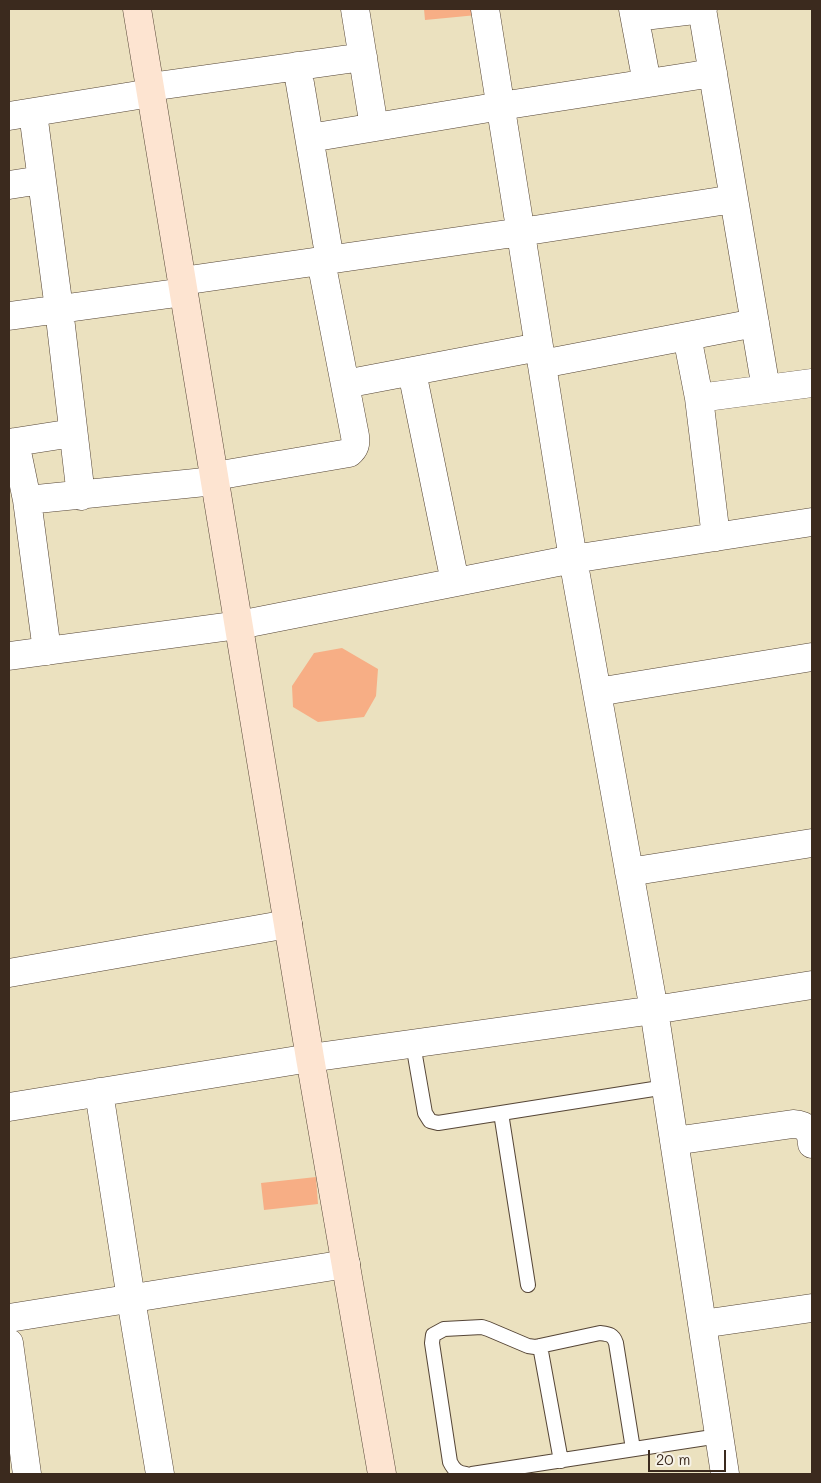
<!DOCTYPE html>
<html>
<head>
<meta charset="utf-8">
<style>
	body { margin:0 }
	#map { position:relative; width:821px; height:1483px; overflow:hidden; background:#ebe1bf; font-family:Mali,sans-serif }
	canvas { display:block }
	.frame { position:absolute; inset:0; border:10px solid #3b2a1e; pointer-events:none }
	.scale { position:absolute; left:648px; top:1450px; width:78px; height:22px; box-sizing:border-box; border:2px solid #3b2a1e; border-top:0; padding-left:6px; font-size:15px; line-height:18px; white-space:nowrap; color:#3b2a1e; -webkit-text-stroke:4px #f7f3e8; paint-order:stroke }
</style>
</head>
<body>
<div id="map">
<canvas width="821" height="1483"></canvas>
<div class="frame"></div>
<div class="scale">20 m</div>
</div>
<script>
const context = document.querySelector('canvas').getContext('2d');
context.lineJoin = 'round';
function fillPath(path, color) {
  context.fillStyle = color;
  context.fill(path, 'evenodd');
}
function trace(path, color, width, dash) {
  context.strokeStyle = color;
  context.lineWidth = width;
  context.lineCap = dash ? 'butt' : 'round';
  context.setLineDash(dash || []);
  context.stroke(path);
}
const building = new Path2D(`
	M424 9H477V15L425 20Z
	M342 648 378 669 376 696 364 717 318 722 293 707 292 686 314 653Z
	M316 1177 318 1204 264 1210 261 1183Z`);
const lane = new Path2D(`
	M413 1044 425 1113 430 1121 438 1123 666 1087
	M501 1113 528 1285
	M540 1346 561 1461
	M466 1474C458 1473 454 1470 450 1462L432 1343 433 1335 444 1329 482 1327 488 1329 528 1346 535 1347 600 1333C608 1334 613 1334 616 1343L633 1449
	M472 1474 719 1436`);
const street = new Path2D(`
	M355 9 374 127
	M485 9 573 559 654 1010 725 1474
	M633 9 647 83
	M702 9 766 389
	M635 17 703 9
	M297 66 330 260
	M150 87 363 57
	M33 113 59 309 81 496
	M9 116 151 93
	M310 138 501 106 713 73
	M9 185 41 180
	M182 281 521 232 734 199
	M9 316 184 292
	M687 336 699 398 716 537
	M542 364 755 323
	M412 372 455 582
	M345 384 539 347
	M699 398 812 383
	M15 442 27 500 47 651
	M9 443 73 433
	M215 476 349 453C355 448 356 444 355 436L321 261
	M27 500 215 481
	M9 656 239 625 573 559 812 522
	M597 692 812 657
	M629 872 812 843
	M9 973 288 924
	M99 1092 131 1299 160 1474
	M9 1107 310 1058 654 1010 812 985
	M674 1141 793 1124C807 1125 811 1130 812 1144
	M9 1318 346 1264
	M702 1324 812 1308
	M9 1343 27 1474`);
const secondary = new Path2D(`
	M137 9 310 1058 382 1474`);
fillPath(building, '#f7ae85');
trace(lane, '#554536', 16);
trace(street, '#554536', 29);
trace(secondary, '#554536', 29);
trace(lane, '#fff', 14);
trace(street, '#fff', 28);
trace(secondary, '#fde4d1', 28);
</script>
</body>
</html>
